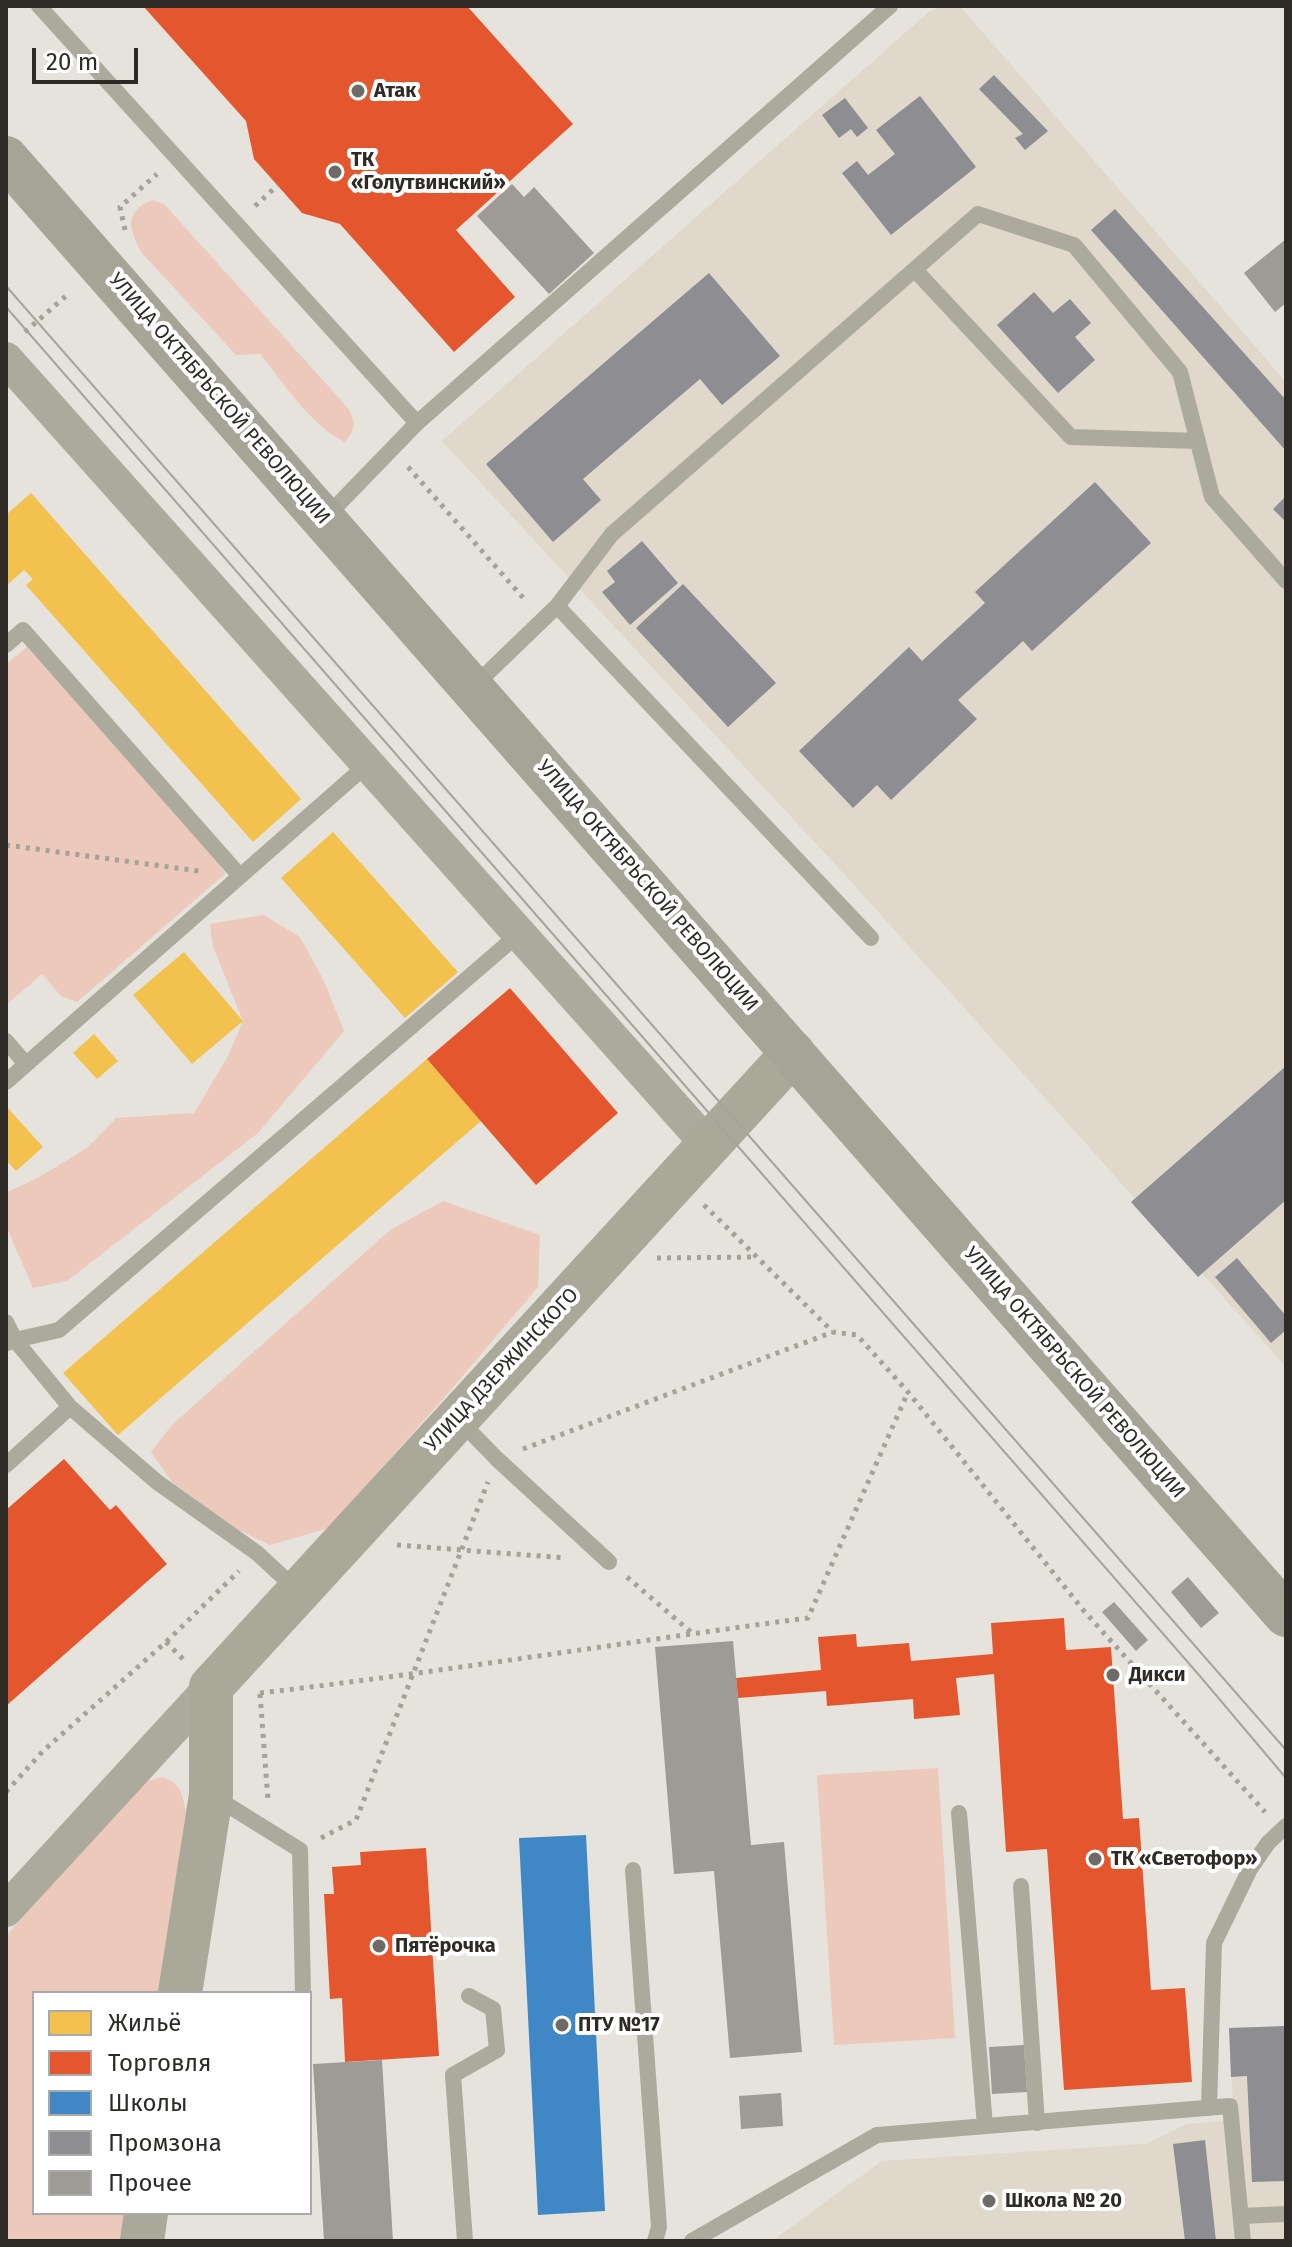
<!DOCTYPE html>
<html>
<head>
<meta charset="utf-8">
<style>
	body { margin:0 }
	#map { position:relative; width:1292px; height:2247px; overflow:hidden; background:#e6e3dc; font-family:"Fira Sans",sans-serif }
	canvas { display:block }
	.frame { position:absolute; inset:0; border:8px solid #2e2b27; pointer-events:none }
	.legend { position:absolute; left:32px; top:1991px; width:280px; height:224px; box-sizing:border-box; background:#fff; border:2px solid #abaaa9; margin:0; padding:10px 14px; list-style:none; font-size:24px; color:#2e2b27 }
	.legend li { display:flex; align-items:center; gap:16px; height:40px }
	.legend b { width:40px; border:2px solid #abaaa9 }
	.scale { position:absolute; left:32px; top:48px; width:106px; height:36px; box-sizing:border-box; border:4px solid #2e2b27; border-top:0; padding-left:10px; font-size:24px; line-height:28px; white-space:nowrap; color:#2e2b27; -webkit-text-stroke:6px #fff; paint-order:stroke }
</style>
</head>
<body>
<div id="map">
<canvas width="1292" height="2247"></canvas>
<div class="frame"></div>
<ul class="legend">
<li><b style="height:22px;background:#f2c14e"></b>Жильё</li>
<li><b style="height:22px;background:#e4572e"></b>Торговля</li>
<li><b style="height:22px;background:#3f88c5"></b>Школы</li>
<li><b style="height:22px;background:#8d8d92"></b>Промзона</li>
<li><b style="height:22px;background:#9e9a96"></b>Прочее</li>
</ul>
<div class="scale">20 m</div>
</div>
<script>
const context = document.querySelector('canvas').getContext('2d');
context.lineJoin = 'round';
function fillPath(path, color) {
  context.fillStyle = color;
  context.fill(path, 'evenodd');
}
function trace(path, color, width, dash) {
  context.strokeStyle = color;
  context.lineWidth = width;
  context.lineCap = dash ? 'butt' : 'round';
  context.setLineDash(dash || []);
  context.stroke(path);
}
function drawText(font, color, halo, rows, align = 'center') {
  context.font = font + ' "Fira Sans",sans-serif';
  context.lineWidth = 8;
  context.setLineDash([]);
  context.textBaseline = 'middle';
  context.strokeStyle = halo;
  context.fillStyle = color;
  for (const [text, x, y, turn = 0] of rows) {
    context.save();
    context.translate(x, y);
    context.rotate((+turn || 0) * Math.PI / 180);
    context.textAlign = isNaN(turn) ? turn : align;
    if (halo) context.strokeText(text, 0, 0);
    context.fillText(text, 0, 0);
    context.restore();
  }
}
const built = new Path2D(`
	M944 6H960L1286 382V1367L846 876 442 441 930 11Z
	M1286 2026V2241H772L882 2161 1146 2144 1187 2124 1234 2120 1229 2028Z`);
const green = new Path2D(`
	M152 200 164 204 348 408C356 423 356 429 345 442 312 427 283 382 260 354L236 355 142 253C130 230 122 212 152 200Z
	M27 647 216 857 225 874 77 1002 61 996 42 974 6 1005V664Z
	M264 915 300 937 323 979 344 1031 258 1133 67 1281 33 1288 6 1226 8 1192 41 1176 87 1148 116 1118 194 1113 228 1056 243 1021 213 947 210 924Z
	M443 1201 540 1235 538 1287 450 1391 329 1528 270 1545 232 1527 172 1482 151 1452 172 1425 390 1230Z
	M938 1768 955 2038 834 2045 817 1775Z
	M162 1777C181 1784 182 1793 186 1812L160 1993H34V2213H127L123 2241H6V1936L144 1782Z`);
const homes = new Path2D(`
	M31 493 301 799 253 842 26 585 33 579 24 570 6 586V515Z
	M333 832 458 972 405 1018 281 878Z
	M184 952 243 1021 192 1064 133 995Z
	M94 1034 118 1061 97 1079 73 1053Z
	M427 1059 481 1121 118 1435 63 1373Z
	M6 1106 43 1147 16 1171 6 1160Z`);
const shops = new Path2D(`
	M143 6H467L573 124 456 230 515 297 454 352 340 224 302 213 254 159 246 121Z
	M510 988 618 1113 536 1185 427 1059Z
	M64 1459 110 1510 116 1505 167 1564 6 1706V1510Z
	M1064 1618 1066 1650 1111 1647 1123 1819 1139 1818 1151 1990 1185 1988 1192 2082 1064 2090 1047 1849 1006 1852 994 1674 956 1678 960 1715 914 1719 913 1699 827 1706 826 1691 738 1698 736 1678 821 1670 818 1637 856 1634 857 1647 909 1643 911 1661 993 1654 991 1623Z
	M426 1848 439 2056 345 2062 342 1998 330 1999 324 1894H334L332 1867 361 1865 360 1852Z`);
const schools = new Path2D(`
	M586 1835 605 2211 538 2215 519 1838Z`);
const industry = new Path2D(`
	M994 75 1048 131 1025 150 1015 138 1023 134 979 89Z
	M920 96 976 167 891 235 842 173 857 161 868 175 895 154 876 130Z
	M845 98 868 128 857 137 851 129 839 138 822 115Z
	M1115 209 1286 400V451L1091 230Z
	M709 273 780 356 722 405 700 379 583 479 601 500 553 542 486 464Z
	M1034 292 1053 313 1070 299 1091 323 1075 337 1095 360 1058 393 997 325Z
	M1095 482 1151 543 1032 651 1023 641 958 700 977 719 891 800 877 785 853 808 799 751 909 647 922 661 985 603 975 592Z
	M1286 496V522L1273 509Z
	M642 541 678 583 630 625 602 592 615 582 607 571Z
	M683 584 776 683 728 727 636 628Z
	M1286 1066V1200L1198 1277 1131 1202Z
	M1237 1258 1286 1316V1330L1271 1343 1215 1277Z
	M1286 2026V2181L1252 2182 1247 2076 1231 2077 1229 2028Z
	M1205 2140 1216 2241H1185L1173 2144Z`);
const building = new Path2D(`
	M512 184 524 197 534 187 594 253 549 294 477 216Z
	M1286 239V303L1275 312 1244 273Z
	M1188 1577 1219 1613 1201 1628 1171 1592Z
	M1114 1602 1148 1640 1136 1651 1102 1612Z
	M733 1641 751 1845 784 1842 802 2052 730 2058 714 1871 674 1874 655 1647Z
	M1024 2045 1027 2092 992 2094 989 2047Z
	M382 2060 393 2241H324L313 2064Z
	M781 2093 783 2126 741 2129 739 2096Z`);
const path = new Path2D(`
	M255 206 278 185
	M125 230 120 207 157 174
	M25 332 67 295
	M408 467 526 601
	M6 845 199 871
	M704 1205 833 1332 857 1335 908 1392 1084 1611 1265 1812
	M657 1258 755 1257
	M523 1449 833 1332
	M397 1545 566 1558
	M627 1577 692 1633
	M166 1642 185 1661
	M260 1693C443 1672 625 1642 808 1618L908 1392
	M260 1694 268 1800
	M6 1792 43 1751 166 1642 239 1571
	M321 1838 356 1820 488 1482`);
const lane = new Path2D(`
	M39 6 417 423 325 518
	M915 270 1071 437 1198 441
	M417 423 890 6
	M557 606 612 534 978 214 1074 245 1180 372 1212 497 1286 581
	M6 645 23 630 240 876
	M474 686 557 606 871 938
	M6 1041 26 1064
	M6 1082 369 763
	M6 1322 15 1340 59 1330 520 933
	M7 1343 15 1340 70 1407 157 1482 257 1553 298 1591
	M459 1420 497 1459 609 1562
	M6 1465 70 1407
	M213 1796 300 1850 303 1993
	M959 1813 985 2126
	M633 1870 659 2227 655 2241
	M1021 1886 1037 2123
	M1209 2108 1214 1943 1250 1869 1268 1843 1286 1826
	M1242 2216 1286 2214
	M465 2241 453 2075 497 2050 493 2009 469 1996
	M692 2241 877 2135 1230 2106 1243 2241`);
const street = new Path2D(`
	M6 359 708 1145
	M6 1910 211 1687`);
const secondary = new Path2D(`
	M180 1993 211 1795V1687L793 1053
	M142 2241 146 2213`);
const primary = new Path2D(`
	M6 158 1286 1615`);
const tram = new Path2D(`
	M6 286 1286 1750
	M6 307 1199 1675 1286 1778`);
const markers = [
	[358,91,8,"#6e6b66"],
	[335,172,8,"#6e6b66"],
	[1113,1675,8,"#6e6b66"],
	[1095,1859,8,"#6e6b66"],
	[379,1946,8,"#6e6b66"],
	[562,2025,8,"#6e6b66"],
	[989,2201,8,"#6e6b66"]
];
const poiNames = [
	["Атак",374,91],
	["ТК",351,160],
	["«Голутвинский»",351,183],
	["Дикси",1129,1675],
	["ТК «Светофор»",1111,1859],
	["Пятёрочка",395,1946],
	["ПТУ №17",578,2025],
	["Школа № 20",1005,2201]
];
const streetNames = [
	["УЛИЦА ОКТЯБРЬСКОЙ РЕВОЛЮЦИИ",219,399,49],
	["УЛИЦА ОКТЯБРЬСКОЙ РЕВОЛЮЦИИ",647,886,49],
	["УЛИЦА ДЗЕРЖИНСКОГО",502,1370,-47],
	["УЛИЦА ОКТЯБРЬСКОЙ РЕВОЛЮЦИИ",1074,1373,49]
];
fillPath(built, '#dfd8cb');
fillPath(green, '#ecc9ba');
fillPath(homes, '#f2c14e');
fillPath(shops, '#e4572e');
fillPath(schools, '#3f88c5');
fillPath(industry, '#8d8d92');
fillPath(building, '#9e9a96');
trace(path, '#a5a298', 5, [4, 6]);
trace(lane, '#acaa9c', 16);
trace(street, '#acaa9c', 34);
trace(secondary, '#aaa899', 44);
trace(primary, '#a6a397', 44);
trace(tram, '#a6a49b', 2);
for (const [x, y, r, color] of markers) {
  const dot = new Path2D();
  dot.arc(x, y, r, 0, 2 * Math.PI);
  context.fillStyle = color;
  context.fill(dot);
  trace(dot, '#fff', 3);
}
drawText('bold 20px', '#2e2b27', '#fff', poiNames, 'left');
drawText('20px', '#2e2b27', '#fff', streetNames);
</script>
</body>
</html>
